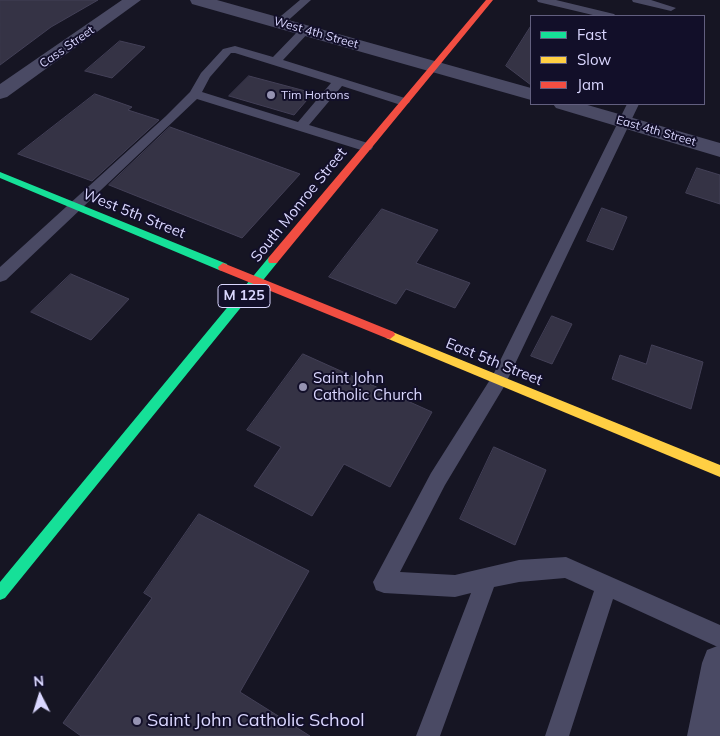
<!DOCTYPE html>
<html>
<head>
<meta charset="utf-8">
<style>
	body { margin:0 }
	#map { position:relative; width:720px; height:736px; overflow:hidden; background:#161523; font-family:Mulish,sans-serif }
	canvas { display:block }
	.legend { position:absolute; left:530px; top:15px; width:175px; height:90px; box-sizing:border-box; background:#120f29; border:1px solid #625f7f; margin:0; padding:6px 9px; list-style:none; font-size:15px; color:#dad7ff }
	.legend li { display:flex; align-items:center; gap:10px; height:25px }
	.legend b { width:25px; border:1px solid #625f7f }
	.north { position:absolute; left:15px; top:671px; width:50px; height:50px; -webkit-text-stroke:4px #120f29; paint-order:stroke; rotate:355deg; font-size:14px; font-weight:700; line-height:20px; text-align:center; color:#dad7ff }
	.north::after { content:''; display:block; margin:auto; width:18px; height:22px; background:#dad7ff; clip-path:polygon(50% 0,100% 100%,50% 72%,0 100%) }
</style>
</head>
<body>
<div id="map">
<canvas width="720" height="736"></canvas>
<ul class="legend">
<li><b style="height:6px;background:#16e098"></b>Fast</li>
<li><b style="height:6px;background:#ffcf43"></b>Slow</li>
<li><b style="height:6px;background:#f24e42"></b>Jam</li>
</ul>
<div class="north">N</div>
</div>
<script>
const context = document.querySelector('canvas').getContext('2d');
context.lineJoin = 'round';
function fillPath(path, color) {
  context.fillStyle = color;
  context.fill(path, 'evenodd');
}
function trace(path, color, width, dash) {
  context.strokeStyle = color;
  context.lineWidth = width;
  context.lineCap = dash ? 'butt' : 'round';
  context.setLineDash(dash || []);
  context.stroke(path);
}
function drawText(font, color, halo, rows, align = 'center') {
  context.font = font + ' Mulish,sans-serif';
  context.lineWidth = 4;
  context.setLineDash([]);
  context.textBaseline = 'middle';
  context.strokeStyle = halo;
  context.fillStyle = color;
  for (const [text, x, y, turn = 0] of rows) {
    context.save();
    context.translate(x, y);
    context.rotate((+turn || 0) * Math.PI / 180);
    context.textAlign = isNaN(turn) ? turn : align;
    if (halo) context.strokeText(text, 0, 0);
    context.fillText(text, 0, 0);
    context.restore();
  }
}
const building = new Path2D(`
	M0 0H98L51 27 0 65Z
	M531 26V85L506 66Z
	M120 41 145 47 112 78 85 71Z
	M249 76 313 93 294 115 229 96Z
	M95 94 132 107 128 110 159 120 92 181 18 154Z
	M170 127 300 174 242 238 109 185Z
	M697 168 720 175V204L686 193Z
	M602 208 627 217 613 250 587 241Z
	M382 209 438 230 416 263 470 283 455 308 406 289 396 304 329 277Z
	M71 274 129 299 91 340 31 312Z
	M552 316 572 324 552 364 531 356Z
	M652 345 703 362 691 409 612 379 620 355 646 364Z
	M303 354 432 412 390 487 344 464 312 516 254 486 281 447 247 430Z
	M494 447 546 470 515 545 460 519Z
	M199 514 309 571 240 692 310 736H81L63 723 152 598 144 593Z`);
const lane = new Path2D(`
	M300 0H311L283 25H275V21Z
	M537 0H556L614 14 616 16H597L538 2Z
	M632 0H651L676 8 671 11 633 2Z
	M305 27 311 30 283 60 408 99 410 102 404 106 342 86 309 125 371 144 373 147 371 150H361L197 99 6 280 0 282V267L166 116 190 92 201 73 223 49 235 46 273 57 301 28ZM231 53H235L331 83 298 122 202 92 210 77Z
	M627 104H639L505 385 445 485 400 572 455 575 519 560 566 557 720 625V648L613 599 569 736H545L594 591 565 578 519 582 494 587 440 736H416L471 593 455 597 384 593 376 590 373 582 431 473 493 375Z`);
const street = new Path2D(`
	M122 0H141L7 97 0 99V84Z
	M190 0H217L531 88V100L192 4Z
	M553 104H584L720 143V157L556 108Z
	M720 645V736H687L702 663 707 650Z`);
const fast = new Path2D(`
	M0 172 227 264 228 267 223 271 219 270 0 178Z
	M273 256 277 257 278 260 277 263 5 598 0 600V582L269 257Z`);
const slow = new Path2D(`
	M390 331 720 465V477L386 338 385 335Z`);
const jam = new Path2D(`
	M486 0H493L277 263H269L268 260 269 257Z
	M223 263 394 332 395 335 390 339 386 338 219 270 218 267Z`);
const markers = [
	[271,95,5,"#9593b2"],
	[303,387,5,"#9593b2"],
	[137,721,5,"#9593b2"]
];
const farStreetnames = [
	["West 4th Street",316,33,16],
	["Cass Street",67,47,-35],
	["East 4th Street",656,131,16]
];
const farPoinames = [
	["Tim Hortons",281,95]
];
const shields = [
	[244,296,52]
];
const shieldNames = [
	["M 125",244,296]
];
const streetNames = [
	["South Monroe Street",299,205,-51],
	["West 5th Street",134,214,22],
	["East 5th Street",494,362,22]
];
const poiNames = [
	["Saint John",313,378],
	["Catholic Church",313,395]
];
const nearPoinames = [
	["Saint John Catholic School",147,721]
];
fillPath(building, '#353345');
trace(building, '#434057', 1);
fillPath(lane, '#4a4a64');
fillPath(street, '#4a4a64');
fillPath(fast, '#16e098');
fillPath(slow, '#ffcf43');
fillPath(jam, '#f24e42');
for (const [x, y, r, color] of markers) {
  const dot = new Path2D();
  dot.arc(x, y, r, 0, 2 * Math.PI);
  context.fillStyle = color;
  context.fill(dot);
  trace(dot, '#120f29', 2);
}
drawText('12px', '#dad7ff', '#120f29', farStreetnames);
drawText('12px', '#dad7ff', '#120f29', farPoinames, 'left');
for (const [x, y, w] of shields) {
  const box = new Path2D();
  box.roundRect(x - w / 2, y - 11.5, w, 23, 4);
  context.fillStyle = '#120f29';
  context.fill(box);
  trace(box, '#dad7ff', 1);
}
drawText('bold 14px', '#dad7ff', null, shieldNames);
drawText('15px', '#dad7ff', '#120f29', streetNames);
drawText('15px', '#dad7ff', '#120f29', poiNames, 'left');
drawText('18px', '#dad7ff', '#120f29', nearPoinames, 'left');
</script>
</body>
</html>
